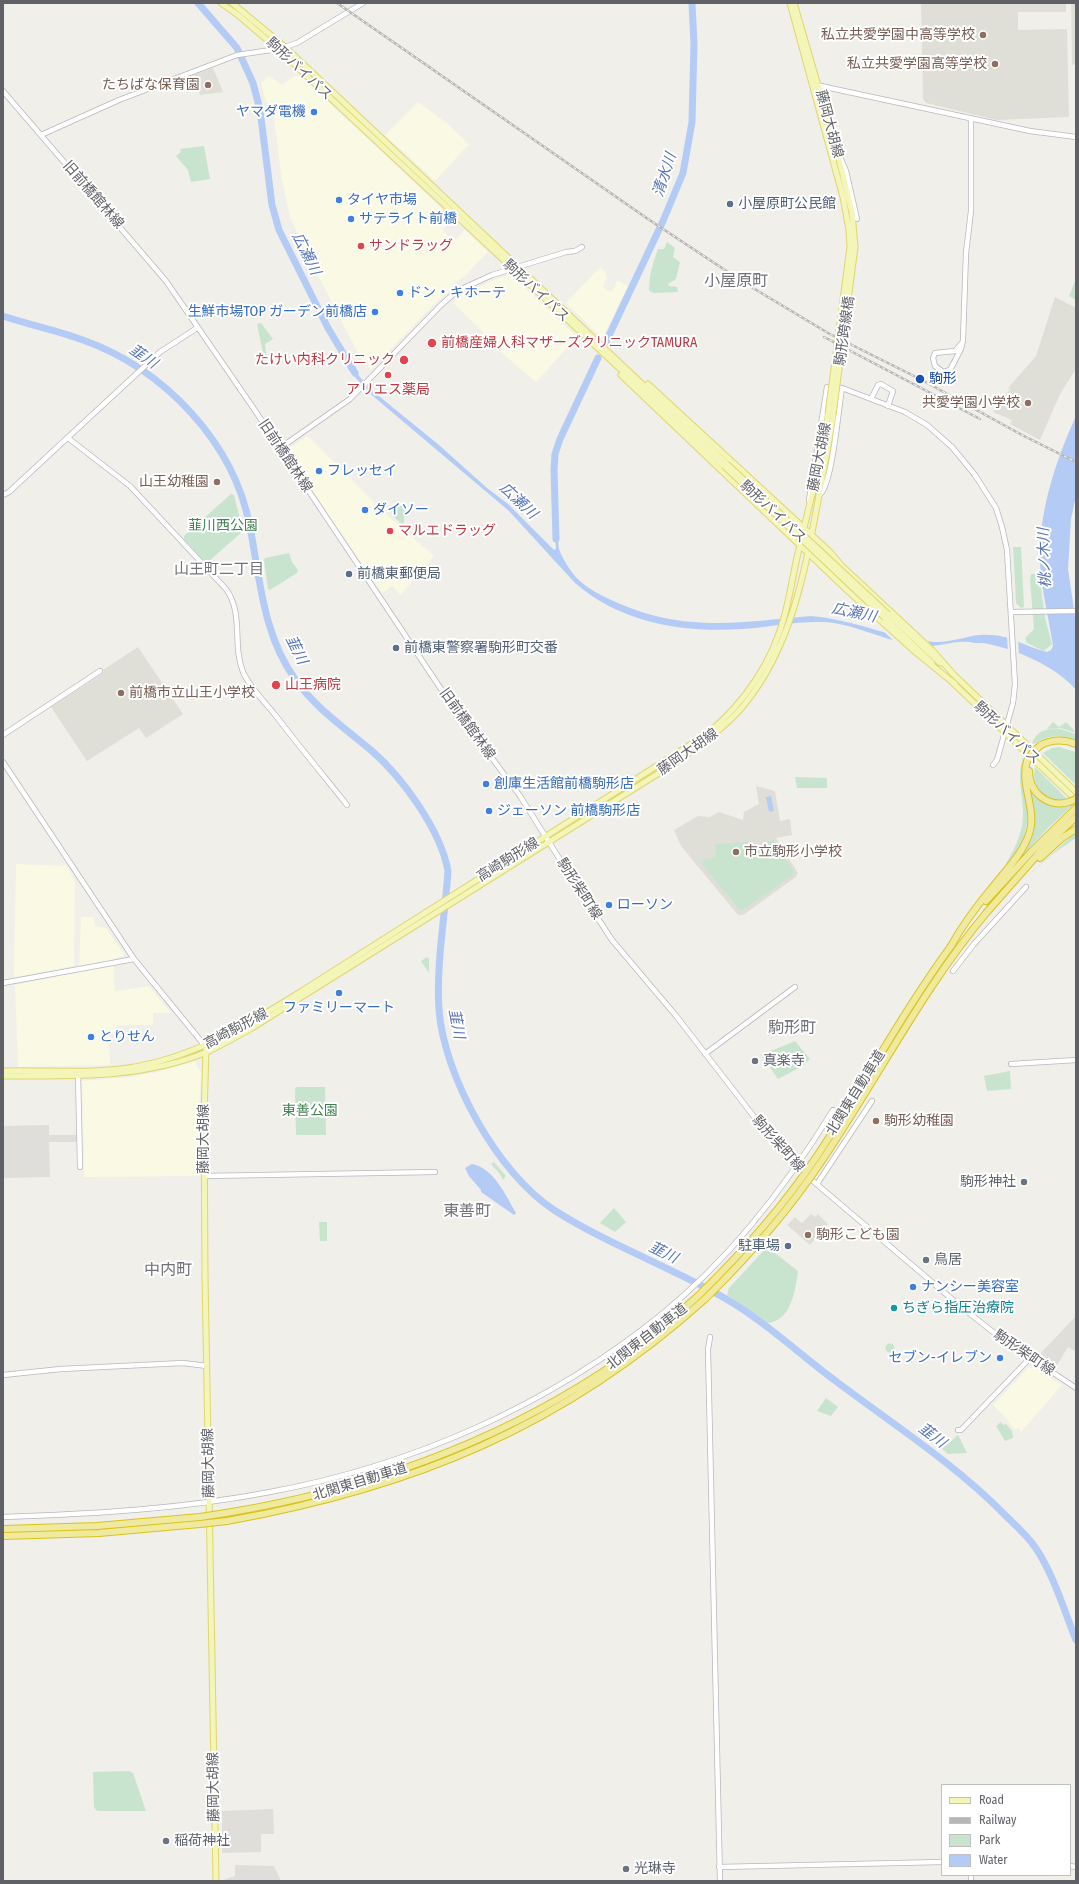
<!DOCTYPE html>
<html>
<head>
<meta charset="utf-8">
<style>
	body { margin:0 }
	#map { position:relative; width:1079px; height:1884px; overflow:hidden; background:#f0efe9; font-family:"Fira Sans Condensed",sans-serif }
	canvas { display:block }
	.frame { position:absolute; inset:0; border:4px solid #606167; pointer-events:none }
	.legend { position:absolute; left:941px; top:1784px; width:130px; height:92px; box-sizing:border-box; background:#fff; border:1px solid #bfc0c2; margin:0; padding:5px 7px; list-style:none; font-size:12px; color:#606167 }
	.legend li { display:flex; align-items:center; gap:8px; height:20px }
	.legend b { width:20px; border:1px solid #bfc0c2 }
</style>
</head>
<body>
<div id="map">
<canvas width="1079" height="1884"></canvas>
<div class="frame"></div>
<ul class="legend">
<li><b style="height:5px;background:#f4f5b8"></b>Road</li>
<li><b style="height:5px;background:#b6b6b7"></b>Railway</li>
<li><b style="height:11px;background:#c9e4ce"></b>Park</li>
<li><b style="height:11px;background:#b4ccf5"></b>Water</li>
</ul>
</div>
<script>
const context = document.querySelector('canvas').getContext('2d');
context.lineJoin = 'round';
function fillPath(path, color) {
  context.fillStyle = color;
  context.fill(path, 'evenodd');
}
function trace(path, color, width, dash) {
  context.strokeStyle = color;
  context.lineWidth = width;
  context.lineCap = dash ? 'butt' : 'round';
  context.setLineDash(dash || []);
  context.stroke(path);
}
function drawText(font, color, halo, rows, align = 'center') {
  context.font = font + ' "Fira Sans Condensed","Noto Sans JP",sans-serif';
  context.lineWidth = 4;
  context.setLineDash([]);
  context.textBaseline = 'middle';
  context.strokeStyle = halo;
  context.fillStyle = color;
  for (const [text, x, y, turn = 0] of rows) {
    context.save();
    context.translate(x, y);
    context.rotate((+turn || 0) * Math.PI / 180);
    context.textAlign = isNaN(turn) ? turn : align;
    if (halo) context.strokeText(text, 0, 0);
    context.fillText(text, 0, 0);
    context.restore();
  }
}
const commercial = new Path2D(`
	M296 75 307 82 453 219 442 230 454 241 465 230 488 252 464 277 452 284V289L432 306 371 370 359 355 306 252 290 217 281 175 274 117 277 112 266 101 261 83 269 76 282 85Z
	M418 102 448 124 469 144 435 181 385 135Z
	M600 267 606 273 605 275 607 277 603 287 608 291H612L614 288 617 280 628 286 603 337H601L566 303Z
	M508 275 514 277 577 337 536 382 497 349 479 328 453 303 460 296 471 290Z
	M306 437H309L388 516 434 556 401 595 392 586 382 593 312 490 311 484 290 453 291 447Z
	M16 864 67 866 75 882 74 966 16 977 14 976Z
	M81 917H94L95 926 106 928 124 954V956L113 959 115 991 149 986 171 1013H153V1025H118L119 1034H109L110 1065 18 1067 15 985 79 972Z
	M195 1061 201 1073 198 1132 199 1176 84 1177 82 1081 131 1077 158 1072Z
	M1033 1367 1062 1385 1021 1432 1018 1428 1015 1430 1004 1416 993 1405 1028 1368Z`);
const industrial = new Path2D(`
	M49 1125V1135H77V1142H49L50 1177 3 1178V1126Z
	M1076 1316V1352L1068 1347 1054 1370 1041 1361 1040 1354Z
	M273 1809 274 1834H261V1852L222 1853V1811Z
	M235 1865 274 1866 281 1881H221L235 1876Z`);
const education = new Path2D(`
	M921 3H1066V12H1018V30L1067 29 1069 117 997 120 926 103 923 99Z
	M1071 3H1076V64L1072 65Z
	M213 68 223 92 200 95 193 78 194 75Z
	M1055 297 1076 308V369L1060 394 1040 440 1010 424 1012 420 993 412 1010 389 1008 388 1036 356Z
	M138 647 183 714 146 738 139 728 87 761 51 707 96 678 104 672 103 670Z
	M756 786 775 791 780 821 790 819 792 835 776 838 798 873 796 877 743 915H738L681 846 674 830 698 816 710 817 719 812 743 820 744 812 759 804Z
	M811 1214 815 1217 818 1214 828 1224 810 1245 787 1225 795 1217 802 1223Z`);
const green = new Path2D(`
	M204 146 210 179 191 182 188 170 176 156 181 152 180 149Z
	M667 242 675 248 673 257 680 262 676 279 668 284 669 286 677 287 678 292 654 293 649 291C649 275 653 263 658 249H664Z
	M1076 279V300L1069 296Z
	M261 323 273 339 265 344 266 354 269 356 262 361H258L257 358 263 353 257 324Z
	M231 494 234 495 243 531 208 562H205L184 539V536Z
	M405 502 404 523 402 524 392 515V512Z
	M1013 547H1021L1024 607 1021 608 1016 603Z
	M289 553 292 562 298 570 297 573 270 590 268 589 264 560 265 558Z
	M1039 573 1045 618 1052 644 1044 651 1027 643 1025 638 1034 629 1030 580 1031 574Z
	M1053 722 1059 727 1066 722 1075 731 1073 732 1061 728 1047 729Z
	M1061 729 1075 734 1076 732V740C1060 734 1048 735 1034 744L1032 743C1037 730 1048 728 1061 729Z
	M1059 747 1076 752V785L1043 753 1052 748Z
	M1023 758 1024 760C1020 774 1024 787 1026 800 1031 823 1023 847 1008 864L1006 863C1016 847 1024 830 1023 810 1022 793 1017 774 1023 758Z
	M1035 767 1067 799C1045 805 1030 787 1035 767Z
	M795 777 827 778V788H797Z
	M1029 787 1038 797 1072 803 1073 805 1048 828 1020 858C1033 828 1037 820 1029 787Z
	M1076 832V838L1054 853 1024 879Z
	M774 840 793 871V875L741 911 700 862 706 859 716 858 715 844 748 842 752 849H761L764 842Z
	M427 957 429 959V973L421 961Z
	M795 1041 810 1059 801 1067 778 1079 761 1055Z
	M1010 1071 1011 1089 987 1091 984 1076Z
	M297 1087H325L326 1135H297L296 1134 295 1089Z
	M494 1162 506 1176 503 1180 500 1174 491 1164Z
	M614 1208 626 1222 615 1232 600 1223Z
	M319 1222H327V1241H320Z
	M767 1247 798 1271C795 1290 792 1320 768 1323L727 1295 729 1288Z
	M885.5 1348a4.5 4.5 0 1 1 9 0a4.5 4.5 0 1 1-9 0Z
	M826 1398 838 1407 831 1416 817 1411Z
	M1001 1422 1003 1425 1006 1424 1012 1431 1013 1438 1005 1441 996 1426Z
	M958 1435 967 1453 948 1454 942 1449Z
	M129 1771 133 1773 146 1811H97L94 1807 93 1772Z`);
const water = new Path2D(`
	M348 365 351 366 369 388 439 445 487 488 508 504 554 550 556 549 555 535 556 531C558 537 558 543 559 549 561 555 565 562 569 568 578 583 594 592 609 599 680 633 736 623 810 616 853 619 893 639 935 642 950 643 966 636 980 635 1009 633 1022 646 1047 652L1051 650 1053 646C1049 619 1042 593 1040 565 1038 514 1055 462 1076 416V496L1071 519 1068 569 1076 623V690C1056 666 1014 648 983 643 978 643 973 643 969 642 954 640 939 647 924 646 889 644 858 624 824 622 796 621 770 627 743 629 683 633 621 623 575 583L509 511 367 391 348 369Z
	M771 796 774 811 769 812 766 797Z
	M472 1164C494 1168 506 1196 516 1213L514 1215 481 1192V1190L469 1176 465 1168Z`);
const pier = new Path2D(`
	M881 629 925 638 935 649 897 644Z
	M1007 635 1018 638 1019 656 1008 652Z`);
const river = new Path2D(`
	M198 3 237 48 253 83 260 110 272 205 279 230 328 328 355 373
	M3 316C29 325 57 330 83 340 164 369 234 442 250 527 260 579 263 635 295 679 316 709 345 728 372 751 403 778 441 831 448 871 445 917 436 964 439 1010 444 1076 498 1174 554 1210 607 1244 666 1265 721 1296 762 1319 796 1351 833 1379 891 1423 954 1463 1005 1515 1015 1525 1027 1535 1035 1547 1053 1573 1064 1610 1076 1640
	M606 342 663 221 683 173 692 122 694 44 692 3
	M556 539 554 470 555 454 560 439 598 358`);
const secondary = new Path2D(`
	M816 85 1030 131 1076 137
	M3 91 166 281 254 409 441 689 520 796 576 885 612 940 677 1017 772 1140 800 1170 959 1305 998 1336 1076 1388
	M41 135 119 100 237 55 278 49 297 43 363 3
	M839 155 846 171 857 219
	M962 343 955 351 935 353 933 358 935 366 943 372 950 370 961 349 963 340 966 253 971 211V118
	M871 399 878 385 881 384 893 391 888 406
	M68 438 130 486 226 589C244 614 232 644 243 672 250 688 265 702 276 716 299 746 323 775 347 805
	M280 448 350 399 441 305 457 291 492 275 566 252 575 251 582 247
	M3 495 9 492 160 352 197 328
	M819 495C832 490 839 404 842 388
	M809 500 827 387 842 388 871 399 905 412 927 425 952 447 975 475 996 508 1002 527 1007 550 1015 684 1013 703 997 760 993 765
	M1011 612 1076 611
	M3 735 100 671
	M3 762 134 959 205 1046
	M953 971 974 944 1026 887
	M3 983 134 959
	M705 1054 795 987
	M1011 1064 1076 1060
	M78 1073 80 1167
	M204 1176 435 1172
	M817 1184 872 1101
	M710 1337 708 1350 720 1881
	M3 1375 61 1369 183 1363 207 1366
	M958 1430H961L1030 1358
	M3 1517C92 1514 182 1509 270 1492 411 1466 550 1405 662 1314 731 1258 787 1185 833 1110
	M1070 1866 1076 1867
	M719 1867 942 1862
	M971 1875V1881`);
const primary = new Path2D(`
	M221 3 238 15 278 49 724 466
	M232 3 284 46 727 464
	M790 3 843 197 849 230 850 247
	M794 3 837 151 852 213 855 247
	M621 375 849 592 913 650 955 684
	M648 384 829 551 842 566 933 651 953 674
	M888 614 940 663
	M885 618 932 663
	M951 672 1076 792
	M952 682 1076 800
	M206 1049 204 1116 205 1276 216 1881
	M3 1071C44 1070 87 1074 128 1068 194 1058 247 1025 302 991L707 734C745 703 773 661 785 614 791 591 794 568 800 545 810 501 822 459 828 414
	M3 1076C72 1076 141 1079 207 1052 222 1045 237 1036 252 1028L675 763C700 745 725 728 744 705 794 644 806 564 820 490 824 465 830 440 833 415`);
const highway = new Path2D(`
	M1041 745C1053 739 1064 739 1076 744
	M1029 771C1029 793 1048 808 1069 802
	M1040 858 1062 838 1076 829
	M986 901 1032 851 1076 808
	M987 912 1046 845 1076 817
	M951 946C962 926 976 907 991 889 1005 871 1024 853 1030 831 1036 807 1020 785 1027 761
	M226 1513C359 1491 487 1447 601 1373 635 1351 667 1324 698 1296
	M227 1521C412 1488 563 1427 705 1299
	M3 1529 97 1526 200 1517
	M3 1536 99 1533 200 1524`);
const rail = new Path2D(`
	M337 3 648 219 743 282 828 333 920 379 1022 435 1076 462
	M824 337 980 419`);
const primaryBridge = new Path2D(`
	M828 414 850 247
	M833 415 855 247
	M727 464 888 614
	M724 466 885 618`);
const highwayBridge = new Path2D(`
	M1027 761 1033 752 1041 745
	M1069 802 1076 799
	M698 1296C742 1253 783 1207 817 1156 863 1087 902 1013 951 946
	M705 1299C749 1256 789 1210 823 1159 879 1076 923 988 987 912
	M200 1517 226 1513
	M200 1524 227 1521`);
const markers = [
	[983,35,4,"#8d6e63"],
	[995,64,4,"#8d6e63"],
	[208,85,4,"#8d6e63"],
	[314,112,4,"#3f7fe0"],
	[339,200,4,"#3f7fe0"],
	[730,204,4,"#5c6f8a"],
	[351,219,4,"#3f7fe0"],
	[361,246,4,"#e0444e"],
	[400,293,4,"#3f7fe0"],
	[375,312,4,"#3f7fe0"],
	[432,343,5,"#e0444e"],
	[404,360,5,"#e0444e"],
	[388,375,4,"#e0444e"],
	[920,379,5,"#1a4fb4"],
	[1028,403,4,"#8d6e63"],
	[319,471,4,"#3f7fe0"],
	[217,482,4,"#8d6e63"],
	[365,510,4,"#3f7fe0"],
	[390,531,4,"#e0444e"],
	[349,574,4,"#5c6f8a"],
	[396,648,4,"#5c6f8a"],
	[276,685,5,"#e0444e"],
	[121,693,4,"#8d6e63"],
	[486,784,4,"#3f7fe0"],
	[489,811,4,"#3f7fe0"],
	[736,852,4,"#8d6e63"],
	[609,905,4,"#3f7fe0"],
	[339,993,4,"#3f7fe0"],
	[91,1037,4,"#3f7fe0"],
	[755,1061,4,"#6b7280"],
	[876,1121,4,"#8d6e63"],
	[1024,1182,4,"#6b7280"],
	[808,1235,4,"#8d6e63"],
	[788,1246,4,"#5c6f8a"],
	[926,1260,4,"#6b7280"],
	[913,1287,4,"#3f7fe0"],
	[894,1308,4,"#0f9aa8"],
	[1000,1358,4,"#3f7fe0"],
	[166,1841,4,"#6b7280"],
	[626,1869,4,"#6b7280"]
];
const educationNames = [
	["私立共愛学園中高等学校",975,35],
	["私立共愛学園高等学校",987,64],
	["たちばな保育園",200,85],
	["共愛学園小学校",1020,403],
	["山王幼稚園",209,482],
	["前橋市立山王小学校",129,693,"left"],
	["市立駒形小学校",744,852,"left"],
	["駒形幼稚園",884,1121,"left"],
	["駒形こども園",816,1235,"left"]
];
const streetNames = [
	["駒形バイパス",299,69,43],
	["藤岡大胡線",829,124,75],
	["旧前橋館林線",93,195,49],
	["駒形バイパス",536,291,43],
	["駒形跨線橋",845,331,-82],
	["旧前橋館林線",285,456,56],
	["藤岡大胡線",820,457,-79],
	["駒形バイパス",773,512,43],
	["旧前橋館林線",467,724,54],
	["駒形バイパス",1007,733,43],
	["藤岡大胡線",688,752,-35],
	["高崎駒形線",508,860,-32],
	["駒形柴町線",579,889,57],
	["高崎駒形線",236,1029,-28],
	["北関東自動車道",856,1093,-58],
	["藤岡大胡線",204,1139,-90],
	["駒形柴町線",778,1144,48],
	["北関東自動車道",647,1337,-38],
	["駒形柴町線",1024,1353,34],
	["藤岡大胡線",209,1463,-91],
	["北関東自動車道",360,1482,-17],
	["藤岡大胡線",214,1787,-91]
];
const shopNames = [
	["ヤマダ電機",306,112,"right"],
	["タイヤ市場",347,200],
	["サテライト前橋",359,219],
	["ドン・キホーテ",408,293],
	["生鮮市場TOP ガーデン前橋店",367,312,"right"],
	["フレッセイ",327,471],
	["ダイソー",373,510],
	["創庫生活館前橋駒形店",494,784],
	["ジェーソン 前橋駒形店",497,811],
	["ローソン",617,905],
	["ファミリーマート",339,1008,"center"],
	["とりせん",99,1037],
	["ナンシー美容室",921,1287],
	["セブン-イレブン",992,1358,"right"]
];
const serviceNames = [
	["小屋原町公民館",738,204],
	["前橋東郵便局",357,574],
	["前橋東警察署駒形町交番",404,648],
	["駐車場",780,1246,"right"]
];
const healthNames = [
	["サンドラッグ",369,246],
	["前橋産婦人科マザーズクリニックTAMURA",441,343],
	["たけい内科クリニック",395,360,"right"],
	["アリエス薬局",388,390,"center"],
	["マルエドラッグ",398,531],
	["山王病院",285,685]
];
const transitNames = [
	["駒形",929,379]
];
const parkNames = [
	["韮川西公園",223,526],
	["東善公園",310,1111]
];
const worshipNames = [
	["真楽寺",763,1061],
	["駒形神社",1016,1182,"right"],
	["鳥居",934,1260],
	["稲荷神社",174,1841],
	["光琳寺",634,1869]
];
const cultureNames = [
	["ちぎら指圧治療院",902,1308]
];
const waterNames = [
	["清水川",665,175,-72],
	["広瀬川",306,254,64],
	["韮川",143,357,34],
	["広瀬川",518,501,43],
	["桃ノ木川",1045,558,-92],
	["広瀬川",854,613,12],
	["韮川",296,650,63],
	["韮川",456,1024,79],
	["韮川",663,1253,26],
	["韮川",932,1436,37]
];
const neighbourhoodNames = [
	["山王町二丁目",219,570]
];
const quarterNames = [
	["小屋原町",736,282],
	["駒形町",792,1029],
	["東善町",467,1212],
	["中内町",168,1271]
];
fillPath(commercial, '#faf9e3');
fillPath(industrial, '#dfdeda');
fillPath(education, '#dfdfd7');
fillPath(green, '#c9e4ce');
fillPath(water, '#b4ccf5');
fillPath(pier, '#f0efe9');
trace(river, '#b4ccf5', 7);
trace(secondary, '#b7b8be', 6);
trace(primary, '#e0d671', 7);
trace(highway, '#dac21e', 8);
trace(secondary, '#fff', 4.5);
trace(primary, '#f4f5b8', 5);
trace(highway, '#f0ea9f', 6);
trace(rail, '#b6b6b7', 2.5);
trace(rail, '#fff', 1, [3]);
trace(primaryBridge, '#e0d671', 7, []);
trace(highwayBridge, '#dac21e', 8, []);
trace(primaryBridge, '#f4f5b8', 5);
trace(highwayBridge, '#f0ea9f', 6);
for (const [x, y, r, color] of markers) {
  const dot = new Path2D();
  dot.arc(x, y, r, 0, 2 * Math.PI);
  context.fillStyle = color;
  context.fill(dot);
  trace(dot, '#fff', 1.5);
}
drawText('14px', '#785e54', '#fff', educationNames, 'right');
drawText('14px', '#606167', '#fff', streetNames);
drawText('14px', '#366cbe', '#fff', shopNames, 'left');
drawText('14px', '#4e5e75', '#fff', serviceNames, 'left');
drawText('14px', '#be3a42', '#fff', healthNames, 'left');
drawText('14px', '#164399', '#fff', transitNames, 'left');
drawText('14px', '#428351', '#fff', parkNames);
drawText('14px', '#5b616d', '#fff', worshipNames, 'left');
drawText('14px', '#0d838f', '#fff', cultureNames, 'left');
drawText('italic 15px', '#5875b6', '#fff', waterNames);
drawText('15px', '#717378', '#fff', neighbourhoodNames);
drawText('16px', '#717378', '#fff', quarterNames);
</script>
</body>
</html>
